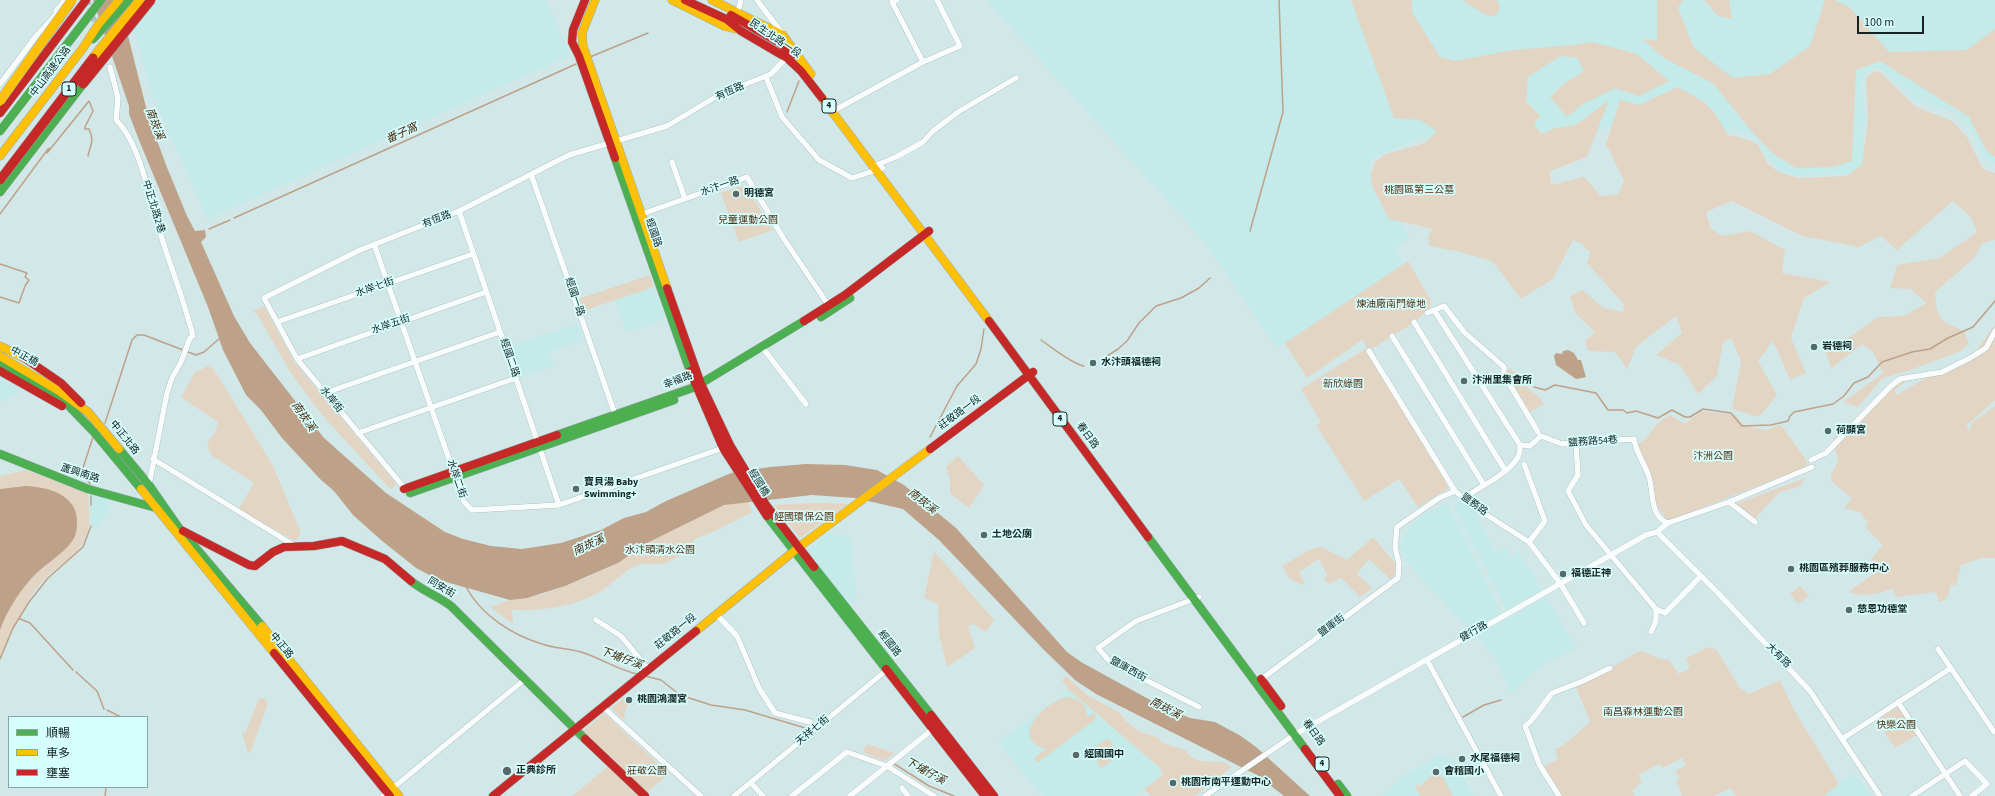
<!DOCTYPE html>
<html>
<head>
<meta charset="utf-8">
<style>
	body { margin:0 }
	#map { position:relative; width:1995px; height:796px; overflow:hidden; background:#d2e8e8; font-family:"Source Sans 3","Noto Sans TC",sans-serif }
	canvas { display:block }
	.legend { position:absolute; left:8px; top:716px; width:140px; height:72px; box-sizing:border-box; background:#d6fefd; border:1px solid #89a7a6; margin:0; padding:5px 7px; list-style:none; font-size:12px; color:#152423 }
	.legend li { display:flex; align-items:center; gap:8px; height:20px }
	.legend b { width:20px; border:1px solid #89a7a6 }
	.scale { position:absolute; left:1857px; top:16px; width:67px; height:18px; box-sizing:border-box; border:2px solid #152423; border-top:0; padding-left:5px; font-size:12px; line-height:14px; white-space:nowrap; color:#152423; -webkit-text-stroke:3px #d6fefd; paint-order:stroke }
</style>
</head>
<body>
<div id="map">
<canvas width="1995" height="796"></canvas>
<ul class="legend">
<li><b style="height:5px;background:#4caf50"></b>順暢</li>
<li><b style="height:5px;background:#ffc107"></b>車多</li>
<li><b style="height:5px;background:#c62828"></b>壅塞</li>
</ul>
<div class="scale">100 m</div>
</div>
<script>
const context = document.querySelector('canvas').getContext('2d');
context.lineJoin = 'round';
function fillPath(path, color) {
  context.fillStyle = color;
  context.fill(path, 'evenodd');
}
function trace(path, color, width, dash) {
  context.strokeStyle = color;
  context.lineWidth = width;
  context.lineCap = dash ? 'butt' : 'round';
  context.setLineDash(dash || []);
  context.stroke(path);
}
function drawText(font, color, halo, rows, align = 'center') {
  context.font = font + ' "Source Sans 3","Noto Sans TC",sans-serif';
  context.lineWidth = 3.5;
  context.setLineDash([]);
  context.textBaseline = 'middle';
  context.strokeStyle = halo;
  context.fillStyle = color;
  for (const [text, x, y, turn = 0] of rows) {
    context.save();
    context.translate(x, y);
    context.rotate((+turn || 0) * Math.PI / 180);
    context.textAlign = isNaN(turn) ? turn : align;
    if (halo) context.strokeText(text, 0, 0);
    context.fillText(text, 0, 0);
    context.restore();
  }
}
const built = new Path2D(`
	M157 0H546L571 55 208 219 153 98 133 29Z
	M986 0H1995V165L1984 159 1968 124 1955 113 1916 100 1881 69 1873 68 1864 74 1861 84 1866 117 1863 128 1864 170 1858 173 1796 176 1779 171 1755 139 1745 132 1624 121 1505 166 1423 137 1375 157 1369 163 1410 239 1395 248 1404 264 1277 348 1202 239Z
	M654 287 665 319 626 332 615 300Z
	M578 324 583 340 549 352 554 366 520 378 509 346Z
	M0 379 22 390 3 402 0 400Z
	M90 493 111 499 110 507 103 521 93 530 91 524Z
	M1461 501 1474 511 1496 552 1505 547 1511 557 1519 552 1542 590 1506 610 1453 506Z
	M1447 503 1502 614 1471 632 1407 562 1400 549 1401 542 1408 529 1419 517Z
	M829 532 850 538 857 600 849 605 806 550Z
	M1546 597 1577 648 1541 666 1511 693 1494 657 1476 635Z
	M1069 690 1160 768 1163 775 1135 796H1044L1042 793 1040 794 998 742Z
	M1438 755 1454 760 1474 796H1381L1402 777Z
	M1855 774 1872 796H1824L1839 784Z`);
const green = new Path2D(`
	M1351 0H1412V12L1440 57 1455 61 1514 50 1574 45 1592 42 1637 54 1669 81 1639 96 1615 88 1583 104 1567 117 1550 97 1564 84 1584 71 1578 58 1560 56 1528 77 1526 101 1540 116 1534 125 1541 134 1555 128 1576 125 1609 100 1587 157 1550 171 1551 185 1584 177 1601 196 1618 194 1624 181 1606 144 1620 100 1639 105 1678 87 1704 102 1714 112 1728 135 1752 141 1758 145 1768 164 1779 172 1798 178 1847 176 1862 165 1868 120 1866 78 1874 71 1880 72 1916 107 1952 121 1967 137 1983 169 1995 173V240L1982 243 1975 257 1935 292C1937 320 1939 320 1964 331L1969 343 1961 351 1908 371 1883 378 1858 407 1843 402 1883 373 1873 352 1862 344 1831 369 1826 353 1878 317 1904 316 1926 303 1910 289 1890 288 1897 265 1940 258 1977 232 1970 216 1953 201 1897 250 1881 236 1859 247 1802 236 1732 201 1706 212 1711 229 1723 236 1750 231 1785 250 1782 273 1831 282 1804 298 1791 338 1806 373 1790 380 1773 341 1758 361 1777 395 1759 417 1732 409 1741 361 1731 338 1723 342 1717 376 1698 394 1680 365 1656 355 1682 333 1676 316 1636 347 1627 369 1615 352 1588 351 1585 341 1595 332 1575 313 1570 296 1582 290 1604 308 1623 312 1624 304 1587 263 1590 252 1581 243 1573 240 1553 279 1521 299 1492 261 1457 251 1429 246 1428 236 1433 229 1389 219 1372 186 1371 174 1375 162 1384 155 1425 143 1437 131 1420 120 1394 118Z
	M1462 0H1497L1500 8 1496 16 1486 15Z
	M1657 0H1683L1678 8 1694 48 1733 78 1770 74 1810 46 1825 0H1834L1849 7 1889 52 1967 50 1995 29V157L1986 150 1969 117 1880 61 1856 70 1852 161 1832 167 1796 168 1772 153 1747 126 1714 84 1664 58 1642 39 1657 41Z
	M1704 0H1729L1732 19 1718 16Z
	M738 187H745L748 190 773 230 739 242 721 193Z
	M1408 261 1430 299 1431 305C1416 326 1390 336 1369 351L1362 340 1307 378 1285 343Z
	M650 275 654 287 583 311 578 299Z
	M264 306 295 363 395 482V486L391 490 331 425 311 401 289 370 257 314 253 311Z
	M1995 325V400L1966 426 1970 431 1972 423 1995 406V558H1982L1961 565 1956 586 1951 584C1949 593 1948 601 1939 602L1936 592 1896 597 1893 588C1879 595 1863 597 1848 592L1878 571 1871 560 1883 545 1865 527 1868 523 1860 512 1844 508 1852 498 1831 481V475L1838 461 1833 439 1894 381 1908 380 1894 391 1897 395 1922 380 1970 359Z
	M1365 349 1449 488 1418 507 1399 479 1364 501 1316 425 1321 422 1301 389Z
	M208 366 213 369 220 379 272 464 301 533 296 541 238 510 254 483 211 455 207 444 216 431 218 422 181 397 195 372Z
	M1510 368 1528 388 1540 398 1544 404 1530 412 1503 373Z
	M1701 411 1736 415 1744 426 1766 430 1781 425 1807 461 1806 467 1668 521 1655 503 1652 479 1638 444C1652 436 1654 422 1670 415L1685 424Z
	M958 456 984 485 969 508 950 493V480L946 467Z
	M26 470 88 493C89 508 92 525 85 539 77 557 55 567 42 582 22 605 12 632 0 660V476Z
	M1806 478 1799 487 1780 492 1755 518 1735 504Z
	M747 501 753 512 715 531 695 539C690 549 674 561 662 564 655 566 645 562 638 565 627 569 613 583 603 590 575 607 544 611 512 610L513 624 490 607 510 600 541 595 588 577 618 563 647 543 714 509 724 505Z
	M817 503 848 504 800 538 774 505Z
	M1373 537 1396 564 1394 576 1390 579 1369 559 1357 574 1373 588 1360 597 1341 578 1329 584 1324 579 1327 575 1319 559 1299 572 1306 586 1290 579 1282 566 1311 549 1321 547 1347 560Z
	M934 551 994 620 986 632 973 624 968 627 975 648 947 667 939 635 938 604 924 598Z
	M1800 586 1809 596 1798 604 1790 594Z
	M1709 647 1716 649 1739 687 1749 694 1780 680 1794 710 1839 784 1824 796H1736L1731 788 1714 796H1682L1680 791 1681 789 1676 781 1680 778 1675 771 1686 765 1682 758 1663 768 1659 764 1638 775 1642 782 1632 790 1635 796H1561L1543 767 1558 759 1555 749 1564 745 1590 722 1576 687 1599 676 1635 653 1643 651 1658 658 1669 660 1679 674 1690 668 1686 658Z
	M1066 676 1086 694 1120 713 1125 720 1140 732 1155 736 1165 744 1185 750 1191 757 1200 761 1223 762 1232 767 1195 796H1151L1144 789 1163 775 1160 768 1069 690 1062 680Z
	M1066 697C1080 697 1087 705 1087 718L1093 713 1097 718 1037 763 1034 758 1046 749C1008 738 1045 702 1066 697Z
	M259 698 265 699 268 703 252 748 248 754 242 731 245 734Z
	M624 698 629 703 625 711 624 720 611 708Z
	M1898 707 1917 735 1895 748 1877 720Z
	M604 713 669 774 647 792 583 731Z
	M1107 739 1112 743 1113 747H1119L1122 752 1102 768 1099 766 1097 759 1090 754 1089 751Z
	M867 744 895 753 884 761 863 752Z
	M609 766 640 796H572Z
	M1437 776 1443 777 1453 796H1420L1415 786 1418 784 1420 787 1429 777Z`);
const water = new Path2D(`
	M93 0H119L148 115 166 165 187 216 195 231 205 230 206 237 201 242 234 316 250 343 324 438 386 493 445 532 463 539 491 546 522 549 561 543 601 530 624 518 646 512 666 501 731 473 770 467 806 464 845 465 877 470 904 485 956 528 1067 652 1081 662 1163 707 1190 718 1215 722 1241 736 1256 747 1310 796H1284L1257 775 1096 694 1075 680 1044 650 939 540 903 509 855 498 812 495 724 505 647 543 618 563 565 586 527 598 510 600 439 580 416 568 381 540 353 515 334 491 320 479 282 438 261 410 246 395 223 350 208 307 139 140 129 114V106Z
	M1568 350 1574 353 1578 360H1581L1586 377 1576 379 1556 365 1554 356 1556 353 1562 354 1563 351Z
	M26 486C48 487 78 495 77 522 77 529 76 535 73 540 62 556 42 565 30 580 17 595 7 611 0 630V489Z`);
const stream = new Path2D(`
	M590 57 648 33
	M787 112 799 81
	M47 153 89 101 93 111 85 127V129H89C95 142 90 145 88 156
	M0 214 48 149 51 148
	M234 218 576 64
	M209 229 230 220
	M1250 231 1283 112 1279 0
	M0 264 27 273 25 277 29 280 25 286 19 303 0 297
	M1041 340C1053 348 1072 364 1084 366
	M1101 360 1118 349 1127 341 1139 323 1156 306 1181 298 1199 288 1210 278
	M1534 387 1545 390 1555 385 1596 393 1608 410H1623L1627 413 1636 411 1658 418 1672 410 1685 417H1690L1703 409 1731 413 1742 426 1771 425 1788 421 1790 416 1794 412 1833 404 1844 396 1854 383 1868 377 1882 362 1912 352 1930 349 1948 338 1973 327 1995 301
	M105 423 132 340 137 335H144L196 355 204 352 220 338
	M930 437 957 386 976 364 981 349 984 329
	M90 484 82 471 93 437
	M91 505V496
	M466 587C481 615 512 635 542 644 556 649 570 648 584 653 602 659 618 670 637 674
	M20 619 30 623 73 670
	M0 659 13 628 29 602 48 578 83 547 91 526
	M76 672 97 691 104 709
	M645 676 661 680 680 695 711 705 745 710 812 730
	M107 710 121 717
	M1463 717 1484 705 1501 700
	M893 763 929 786 954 796
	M105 796 106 787`);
const streetTunnel = new Path2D(`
	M87 0 97 29`);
const street = new Path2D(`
	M757 0 782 33
	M897 0 892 2 923 62
	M56 11 65 0
	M737 15 741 0
	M110 67 118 98 116 120C138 141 148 190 156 219 167 258 183 296 193 336L190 338 181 362 172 378 167 393 149 485
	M766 77 782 117 819 160 852 178 883 168
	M0 84 37 35 60 10
	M833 111 923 62 960 46 937 0
	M672 162 685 199
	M874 166 896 157 923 142 933 131 958 112 1016 78
	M531 174 616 417
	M459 211 559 505
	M639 215 747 177 784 239 831 309
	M374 244 464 502 472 510 559 505 723 448
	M1434 310 1520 445
	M1427 313 1444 306 1464 332 1504 367V375L1538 432
	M277 322 473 254
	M1414 322 1505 470
	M1392 336 1484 485
	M762 347 806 404
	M1369 351 1455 491 1471 505 1529 542 1560 583 1584 623
	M297 359 486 292
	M325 393 500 332
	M358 433 516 378
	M1576 444 1578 475 1568 491 1586 525 1656 609V621L1651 632
	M153 459 295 546
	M1811 460 1826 453 1890 387 1900 379 1942 372 1970 358 1986 348 1995 331
	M1524 464 1545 521 1529 542
	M407 491 297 359 264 298 360 250 459 211 569 155 667 126 719 95 771 74 788 56
	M1463 498C1477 489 1507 474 1516 460 1520 455 1520 451 1520 445L1530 446 1541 436 1562 444 1634 439C1636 453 1645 464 1649 477 1654 492 1649 516 1668 523L1729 502 1755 522
	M1729 502 1812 467
	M1657 532 1719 594 1810 691 1880 796
	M1199 597 1136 621 1098 648 1110 662 1199 707
	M1656 609 1665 613 1701 576
	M716 614 737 636 759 688 775 713 810 722 816 728
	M596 620 621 636 648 669
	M1938 649 1994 732
	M1427 660 1501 796
	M1260 680 1398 578 1399 564 1395 547 1397 527 1439 498 1455 491
	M1898 702 1960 796
	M602 706 701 796
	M1842 739 1951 668
	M751 783 763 796
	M902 788 908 796
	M383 796 524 680
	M734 796 888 669
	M792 796 847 752 887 766 934 796
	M850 796 933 729
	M1205 796 1294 735 1646 535 1657 532 1668 523
	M1559 796 1539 764 1525 726 1531 721 1552 693 1583 681 1610 668
	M1912 796 1965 761 1987 784 1972 796`);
const fast = new Path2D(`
	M93 39 129 0
	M0 131 101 0
	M615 158 690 371
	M0 192 83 84
	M821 317 850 298
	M0 364 65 402 93 431 141 489
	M557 435 695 387 804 321
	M119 449 149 485 179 528 262 626
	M0 454 88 489 153 507
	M410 493 674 400
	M767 516 886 669
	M1148 537 1305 749
	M814 567 931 715
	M411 581C423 591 438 596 451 606L585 739
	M1338 784 1347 796`);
const slow = new Path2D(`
	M595 0 582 33 583 46 667 288
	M672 0 724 26 736 29
	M712 0 783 35 811 74
	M822 98 989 321
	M0 156 83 48 98 25 119 0
	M0 346 28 360
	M0 356 59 391 88 412 119 449
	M141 489 274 653
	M262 626 399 796
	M696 631 799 547 930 449`);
const jam = new Path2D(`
	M585 0 573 30 572 42 579 56 615 158
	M685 0 726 19 741 31 787 58 801 71 822 98
	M731 15 778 42 793 54
	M0 113 86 0
	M667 288 701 384 730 445 766 505 814 567
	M804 321 845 295 929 231
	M989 321 1148 537
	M23 357 61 383 81 403
	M0 371 62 406
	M690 371 723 448 767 516
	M930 449 1033 372
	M404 489 557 435
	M183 531 249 565 255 566 273 552 284 547 314 546 342 541 385 559 411 581
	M274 653 390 796
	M886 669 985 796
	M1261 679 1281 706
	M931 715 994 796
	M585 739 645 796
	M1305 749 1340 796
	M493 796 696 631`);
const slowBridge = new Path2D(`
	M93 58 140 0
	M0 101 72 0`);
const jamBridge = new Path2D(`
	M83 84 151 0
	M0 180 93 58`);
const markers = [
	[736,194,4,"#576968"],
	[1814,347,4,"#576968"],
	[1093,363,4,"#576968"],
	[1464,381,4,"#576968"],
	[1828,431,4,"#576968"],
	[576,489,4,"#576968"],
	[984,535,4,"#576968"],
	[1791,569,4,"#576968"],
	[1563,574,4,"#576968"],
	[1849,610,4,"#576968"],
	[629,700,4,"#576968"],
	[1076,755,4,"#576968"],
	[1462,759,4,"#576968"],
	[507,771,5,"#576968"],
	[1436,772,4,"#576968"],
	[1173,783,4,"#576968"]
];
const shields = [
	[69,89,14],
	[829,106,14],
	[1060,419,14],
	[1322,764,14]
];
const shieldNames = [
	["1",69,89],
	["4",829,106],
	["4",1060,419],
	["4",1322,764]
];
const streetNames = [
	["民生北路一段",775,39,34],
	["中山高速公路",51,72,-53],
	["有恆路",730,92,-24],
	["水汴一路",720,187,-19],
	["中正北路2巷",153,207,73],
	["有恆路",437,220,-21],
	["經國路",653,233,71],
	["水岸七街",375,288,-19],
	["經國一路",574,297,71],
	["水岸五街",391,325,-19],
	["中正橋",24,357,29],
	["經國二路",509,358,71],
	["幸福路",678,381,-20],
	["水岸街",331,400,51],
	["莊敬路一段",960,413,-37],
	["春日路",1087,436,54],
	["中正北路",124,438,51],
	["鹽務路54巷",1593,442,-4],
	["蘆興南路",80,474,18],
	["水岸二街",456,479,71],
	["經國橋",758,483,58],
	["鹽務路",1474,505,36],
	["同安街",441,588,31],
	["鹽庫街",1332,626,-37],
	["莊敬路一段",676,632,-39],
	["健行路",1474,632,-30],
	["經國路",889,644,52],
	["中正路",281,646,51],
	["大有路",1778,656,46],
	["鹽庫西街",1128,670,29],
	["天祥七街",813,731,-40],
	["春日路",1313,733,54]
];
const parkNames = [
	["桃園區第三公墓",1419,191],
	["兒童運動公園",748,221],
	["煉油廠南門綠地",1391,305],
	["新欣綠園",1343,385],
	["汴洲公園",1713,457],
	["經國環保公園",804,518],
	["水汴頭清水公園",660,551],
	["南昌森林運動公園",1643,713],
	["快樂公園",1896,726],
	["莊敬公園",647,772]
];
const poiNames = [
	["明德宮",744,194],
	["岩德祠",1822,347],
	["水汴頭福德祠",1101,363],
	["汴洲里集會所",1472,381],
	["荷顯宮",1836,431],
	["寶貝湯 Baby",584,483],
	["Swimming+",584,495],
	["土地公廟",992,535],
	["桃園區殯葬服務中心",1799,569],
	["福德正神",1571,574],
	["慈恩功德堂",1857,610],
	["桃園鴻瀾宮",637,700],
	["經國國中",1084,755],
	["水尾福德祠",1470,759],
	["正典診所",516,771],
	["會稽國小",1444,772],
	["桃園市南平運動中心",1181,783]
];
const waterNames = [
	["南崁溪",154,124,69],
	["番子窩",402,134,-24],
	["南崁溪",303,417,55],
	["南崁溪",922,502,38],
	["南崁溪",589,546,-25],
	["下埔仔溪",621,659,20],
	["南崁溪",1165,709,28],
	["下埔仔溪",925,772,28]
];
fillPath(built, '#c4eae9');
fillPath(green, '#e3d5c4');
fillPath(water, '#bda189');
trace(stream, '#bda189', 1.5);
trace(streetTunnel, '#acc1c1', 5.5, [5.5, 3]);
trace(street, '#96a7a7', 6);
trace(fast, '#96a7a7', 9);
trace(slow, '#96a7a7', 9);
trace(jam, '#96a7a7', 9);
trace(street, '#f8fcfc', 5.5);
trace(fast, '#4caf50', 8);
trace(slow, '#ffc107', 8);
trace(jam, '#c62828', 8);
trace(slowBridge, '#96a7a7', 10, []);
trace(jamBridge, '#96a7a7', 10, []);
trace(slowBridge, '#ffc107', 9);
trace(jamBridge, '#c62828', 9);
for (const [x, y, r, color] of markers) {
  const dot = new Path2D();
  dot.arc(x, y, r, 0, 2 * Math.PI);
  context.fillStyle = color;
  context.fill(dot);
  trace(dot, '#d6fefd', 1.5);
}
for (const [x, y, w] of shields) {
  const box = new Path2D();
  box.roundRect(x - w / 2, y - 7, w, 14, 3);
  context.fillStyle = '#d6fefd';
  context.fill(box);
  trace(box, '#152423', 1);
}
drawText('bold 9px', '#152423', null, shieldNames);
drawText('10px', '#152423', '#d6fefd', streetNames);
drawText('10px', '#522f13', '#d6fefd', parkNames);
drawText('bold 10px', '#152423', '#d6fefd', poiNames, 'left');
drawText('italic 11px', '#48260a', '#d6fefd', waterNames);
</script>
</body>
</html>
